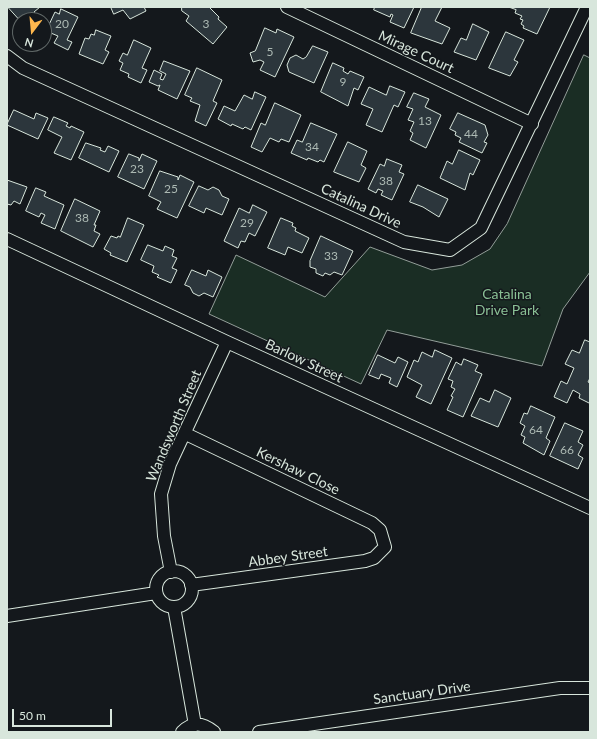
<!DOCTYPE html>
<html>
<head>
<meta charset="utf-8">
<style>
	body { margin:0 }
	#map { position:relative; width:597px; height:739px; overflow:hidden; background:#14181c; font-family:Lato,sans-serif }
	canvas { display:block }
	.frame { position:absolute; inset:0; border:8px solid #d8e6dc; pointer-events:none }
	.north { position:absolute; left:12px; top:12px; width:40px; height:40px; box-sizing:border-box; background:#14181c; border:1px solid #626a69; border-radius:50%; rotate:196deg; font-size:11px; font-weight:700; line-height:16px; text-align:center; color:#d8e6dc }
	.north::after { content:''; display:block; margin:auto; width:14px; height:18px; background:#ffb74d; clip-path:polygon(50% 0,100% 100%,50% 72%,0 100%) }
	.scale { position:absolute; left:12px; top:709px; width:100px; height:18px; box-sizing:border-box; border:2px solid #d8e6dc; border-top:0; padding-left:5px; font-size:12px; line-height:14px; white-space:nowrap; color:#d8e6dc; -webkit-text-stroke:3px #14181c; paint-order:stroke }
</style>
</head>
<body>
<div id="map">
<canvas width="597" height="739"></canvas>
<div class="frame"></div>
<div class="north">N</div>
<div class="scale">50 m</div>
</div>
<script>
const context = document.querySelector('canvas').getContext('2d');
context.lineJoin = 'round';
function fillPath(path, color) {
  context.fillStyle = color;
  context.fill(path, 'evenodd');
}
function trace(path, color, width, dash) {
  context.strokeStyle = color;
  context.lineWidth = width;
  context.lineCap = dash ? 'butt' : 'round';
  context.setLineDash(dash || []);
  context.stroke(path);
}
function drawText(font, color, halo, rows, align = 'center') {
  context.font = font + ' Lato,sans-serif';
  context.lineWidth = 3;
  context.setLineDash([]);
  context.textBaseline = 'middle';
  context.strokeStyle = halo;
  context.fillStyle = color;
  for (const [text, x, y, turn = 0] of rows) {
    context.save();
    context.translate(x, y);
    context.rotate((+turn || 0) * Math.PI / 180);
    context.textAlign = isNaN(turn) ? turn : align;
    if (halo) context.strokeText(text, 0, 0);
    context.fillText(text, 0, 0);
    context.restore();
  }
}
const green = new Path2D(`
	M584 55 590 58V272L563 309 542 366 387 330 361 384 209 314 236 255 325 297 370 247 432 270 462 265 490 249 507 224Z`);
const building = new Path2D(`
	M8 7H40L34 12 38 16 34 20H22L20 17 19 19Z
	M111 7H144L146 11 130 19 123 10 114 14Z
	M182 7H209L219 17 218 19 227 27 213 44 186 21 189 16 182 11Z
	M375 7H414L404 28 390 22 393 15 391 14 390 17 374 10Z
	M422 7H442L435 21 450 28 442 44 411 33Z
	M509 7H550L537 34 523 28 524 26 521 24 523 20 520 19 522 16 515 13 516 10Z
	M61 9 78 17 67 40 72 42 68 50 54 43 58 36 46 31 55 12 59 14Z
	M473 24 489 32 476 60 454 52 461 38 466 40Z
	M265 28 276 33 277 29 294 37 275 77 260 70 264 62 260 60 253 62 250 53 255 51Z
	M96 30 111 36 105 50 109 52 103 64 79 54 85 38 89 39 91 34 94 35Z
	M506 32 524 40 514 60 518 62 510 76 489 68Z
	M134 40 151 48 142 68 147 70 141 83 128 77 129 74 120 70 123 63 119 61 123 53 127 55Z
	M313 46 328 52 314 83 289 72 287 65 290 58 296 55 303 59 306 57Z
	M164 61 190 71 177 99 158 90 160 85 158 86 149 82 154 70 162 74 160 79 163 80 166 74 160 71Z
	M333 63 344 68 343 71 348 74 350 71 364 77 358 90 354 88 348 106 321 92Z
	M197 68 222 80 213 101 217 103 206 126 195 121 200 105 190 101 192 98 185 95Z
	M390 86 405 92 398 107 394 105 382 132 366 125 373 109 361 104 369 87 386 95Z
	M255 92 266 97 251 130 245 127 243 129 232 124 231 126 218 119 224 106 235 111 244 95 252 99Z
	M414 93 429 99 425 107 441 115 426 148 410 140 413 133 410 131 414 122 408 120 413 109 407 107Z
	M275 103 301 115 289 142 281 139 279 142 270 138 262 152 251 147 261 123 265 125Z
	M14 110 34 119 36 113 48 118 38 139 7 125Z
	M458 113 485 125 488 135 484 142 487 143 482 153 459 142 461 138 455 135 456 132 450 129Z
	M54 117 68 123 66 126 70 128 71 126 84 132 71 160 54 153 62 137 48 130Z
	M311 123 337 134 324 162 320 160 318 162 308 158 307 160 291 153 297 140 302 142Z
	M348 142 367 151 361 165 366 168 359 182 334 172Z
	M86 143 101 148 100 150 105 152 108 146 119 151 109 172 79 158Z
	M459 150 480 160 473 175 470 173 465 190 440 178 447 161 452 164Z
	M129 154 139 158V161L142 154 157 161 144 189 118 177Z
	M387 159 402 165 399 172 404 174 392 200 381 195 383 191 378 189 376 193 368 189 380 164 384 166Z
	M160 171 178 177V180L180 175 194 182 177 218 157 209 161 202 149 196Z
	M7 180 27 187 20 204 14 201 11 205 7 204Z
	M418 185 448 199 439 217 423 207 410 202Z
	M199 186 208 190 213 187 219 190 222 196 229 199 222 215 206 208 204 213 189 206Z
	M36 188 46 192 44 196 64 205 55 229 41 223 45 215 41 213 39 217 26 211Z
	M75 199 100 211 94 225H96L94 231 100 234 93 247 61 231Z
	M253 205 267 212 255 236 249 233 245 242 241 241 238 248 224 241 239 208 249 213Z
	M128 218 144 225 127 262 110 255 111 253 104 249 111 236 117 238 118 236 120 237Z
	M281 218 293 223 292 226 296 228 295 231 309 238 302 253 288 247 285 255 268 248Z
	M321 236 353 251 342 275 334 272 330 275 325 273 323 276 316 273V269L310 267V261Z
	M148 245 163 251 165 246 174 250 172 256 177 258 172 268 177 270 171 283 157 277 159 275 152 272 154 266 141 260Z
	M192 270 206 276 208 270 222 277 213 297 204 293 199 296 193 293 190 287 185 285Z
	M585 340 590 342V378L588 382 590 383V402L589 403 579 398 580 394 573 390 567 403 554 397 561 381 567 384 574 368 565 364 572 350 579 353Z
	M435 350 452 358 431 404 416 397 422 385 407 377 414 360 418 362 422 352 432 357Z
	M378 355 395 363 398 357 408 362 397 387 389 383 391 378 381 374 379 379 369 375Z
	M464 359 478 365 475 371 482 374 463 417 447 410 453 397 451 396 455 389 451 387 453 381 448 379 456 362 461 365Z
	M495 390 511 398 498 427 471 416 480 398 489 402Z
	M531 406 555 417 546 438 550 441 544 455 523 443 525 437 521 435 525 426 520 423 524 413 527 414Z
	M565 423 583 431 578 442 583 445 578 455 583 458 578 469 550 456Z`);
const minor = new Path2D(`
	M287 7 532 124
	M7 56 23 68 404 242 450 250 481 228 587 7
	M7 239 227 342 590 508
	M186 434 372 523 380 530 385 547 374 558 365 561 191 585
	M156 589a18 18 0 1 1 36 0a18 18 0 1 1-36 0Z
	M171 572 164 536 161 494 170 464 227 342
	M174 607 195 725
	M7 616 156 593
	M182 732C193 721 203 723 214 732
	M259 732 560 688H590`);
const numberNames = [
	["20",62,24],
	["3",206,24],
	["5",270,52],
	["9",343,82],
	["13",425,121],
	["44",471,134],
	["34",312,147],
	["23",137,169],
	["38",386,181],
	["25",171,189],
	["38",82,218],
	["29",247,223],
	["33",331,256],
	["64",536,430],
	["66",567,450]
];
const streetNames = [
	["Mirage Court",416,52,25],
	["Catalina Drive",361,206,25],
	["Barlow Street",304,361,25],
	["Wandsworth Street",174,426,-67],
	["Kershaw Close",298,471,26],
	["Abbey Street",288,557,-8],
	["Sanctuary Drive",422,693,-8]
];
const parkNames = [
	["Catalina",507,294],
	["Drive Park",507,310]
];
fillPath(green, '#1a2d24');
trace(green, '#939e99', 1);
fillPath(building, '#2c363c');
trace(building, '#d8e6dc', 1);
trace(minor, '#d8e6dc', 14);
trace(minor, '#14181c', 12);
drawText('12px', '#adbab4', null, numberNames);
drawText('14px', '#d8e6dc', '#14181c', streetNames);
drawText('14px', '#8ac095', '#14181c', parkNames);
</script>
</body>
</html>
